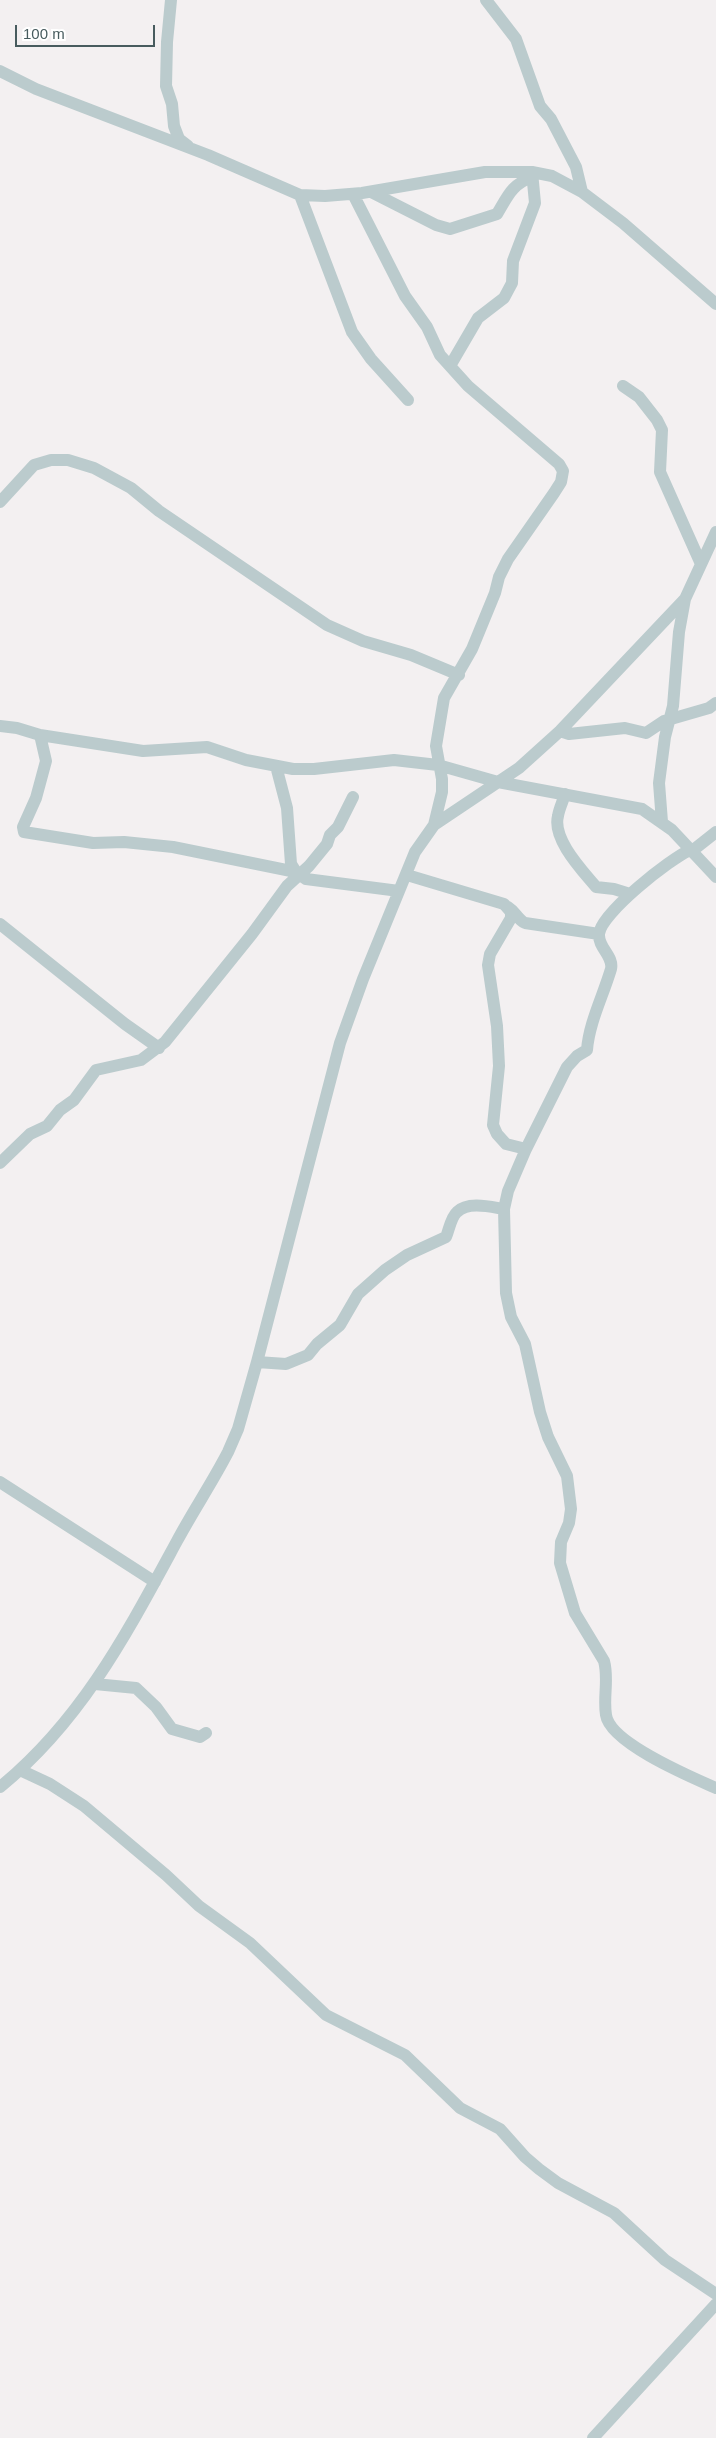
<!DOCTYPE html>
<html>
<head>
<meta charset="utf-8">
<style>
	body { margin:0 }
	#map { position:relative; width:716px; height:2438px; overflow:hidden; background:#f3f0f1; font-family:Helvetica,sans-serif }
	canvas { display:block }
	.scale { position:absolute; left:15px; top:25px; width:140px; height:22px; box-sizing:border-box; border:2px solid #475b5e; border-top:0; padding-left:6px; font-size:15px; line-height:18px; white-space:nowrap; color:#475b5e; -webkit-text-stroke:4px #fff; paint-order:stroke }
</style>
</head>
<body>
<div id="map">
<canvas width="716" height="2438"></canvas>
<div class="scale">100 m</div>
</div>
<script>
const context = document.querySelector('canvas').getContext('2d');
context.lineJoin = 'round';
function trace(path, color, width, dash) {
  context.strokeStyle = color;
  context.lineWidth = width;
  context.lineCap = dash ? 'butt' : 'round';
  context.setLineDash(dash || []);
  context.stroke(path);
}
const minor = new Path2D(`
	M171 0 167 42 166 86 172 104 174 126 179 139 188 146
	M486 0 516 39 540 106 551 119 576 167 582 192
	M0 71 36 89 208 155 300 195 325 196 362 193 485 172H532L552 176 582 192 623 223 716 304
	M371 192 436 225 450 229 497 214C508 196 511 185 532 177
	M353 194 405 296 427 327 440 355 468 386 559 464 563 471 561 482 554 493 508 559 499 577 495 593 472 649 444 698 436 746 442 779V792L434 825
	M300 195 352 332 371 359 408 400
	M450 366 478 318 504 298 512 283 513 261 535 203 532 172
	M623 386 639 397 657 420 662 430 660 472 701 564
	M0 502 34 465 51 460H68L94 468 131 488 159 511 327 625 363 641 411 655 459 675
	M0 726 17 728 40 735 143 751 207 747 246 760 293 769H314L394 760 438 765 498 782 642 809 672 830 716 877
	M560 731 569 734 625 728 646 733 664 721 709 708 716 703
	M40 735 46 761 36 798 23 827 24 832 93 843 124 842 173 847 296 872
	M276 766 287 808 291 864 296 872 306 879 399 891
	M565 794C563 801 559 809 558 816 552 839 582 870 596 887L614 889 630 894
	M662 822 659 783 665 737 673 706 679 632 685 599
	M690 850C670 859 601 913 599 934 598 948 614 956 611 969 603 996 589 1023 587 1050L577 1056 567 1067 526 1149 508 1191 504 1209 506 1293 511 1317 525 1344 540 1412 548 1437 567 1476 571 1509 569 1523 561 1542 560 1563 575 1613 604 1661C609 1679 603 1697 606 1715 610 1743 691 1777 716 1788
	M692 851 716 832
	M407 875 504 904 511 912V918L490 954 488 965 497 1026 499 1066 493 1125 497 1134 506 1144 526 1149
	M508 907C516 912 517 919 525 923L599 934
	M0 924 125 1024 159 1048
	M0 1163 30 1134 47 1126 60 1110 74 1100 96 1070 141 1060 165 1042 252 934 287 886 309 866 327 844 330 835 338 827 353 797
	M257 1362 286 1364 308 1355 317 1344 340 1325 358 1294 385 1270 407 1255 446 1237C449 1230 451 1217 457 1212 468 1201 491 1207 504 1209
	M0 1482 155 1582
	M95 1684 136 1688 156 1707 172 1729 200 1737 206 1733
	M20 1770 50 1784 84 1806 166 1875 199 1906 250 1943 326 2015 405 2055 460 2108 500 2129 525 2157 539 2169 558 2183 614 2213 665 2260 716 2294
	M0 1787C82 1720 127 1633 177 1541 193 1511 212 1483 228 1452L238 1429 257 1362 340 1043 363 979 415 852 434 825 519 768 560 731 685 599 716 532
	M593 2438 716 2304`);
trace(minor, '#bbcbcd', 12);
</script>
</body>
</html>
